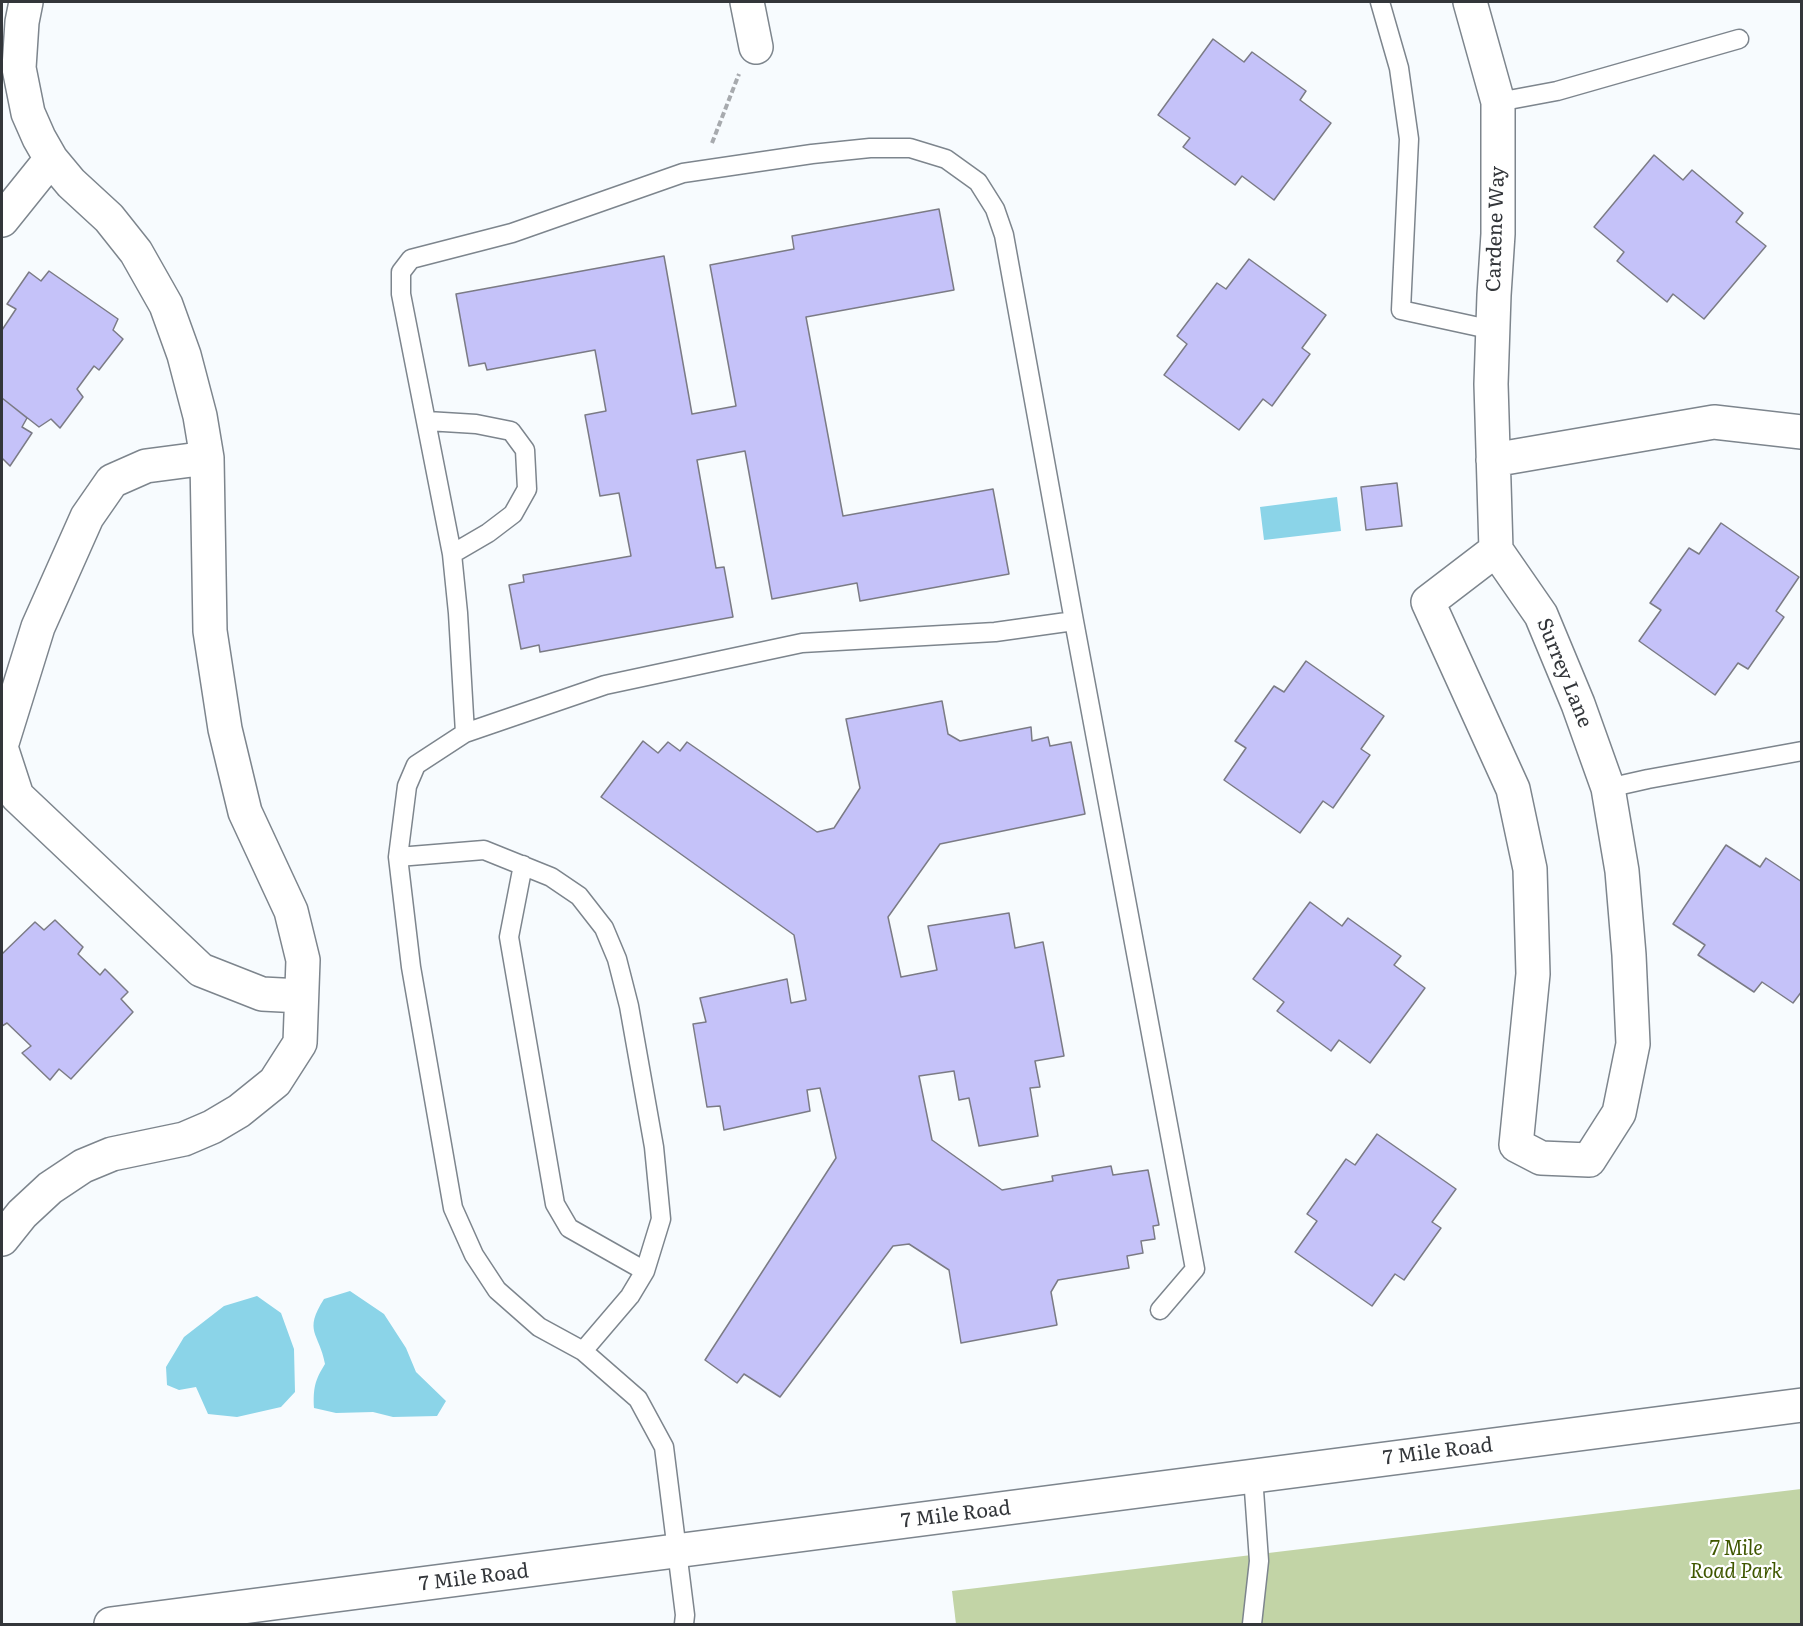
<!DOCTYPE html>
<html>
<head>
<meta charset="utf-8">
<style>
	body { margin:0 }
	#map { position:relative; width:1803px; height:1626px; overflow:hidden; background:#f7fbfe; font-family:Literata,serif }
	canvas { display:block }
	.frame { position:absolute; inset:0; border:3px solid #33363a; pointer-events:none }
</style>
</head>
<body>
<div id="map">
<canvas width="1803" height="1626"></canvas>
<div class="frame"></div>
</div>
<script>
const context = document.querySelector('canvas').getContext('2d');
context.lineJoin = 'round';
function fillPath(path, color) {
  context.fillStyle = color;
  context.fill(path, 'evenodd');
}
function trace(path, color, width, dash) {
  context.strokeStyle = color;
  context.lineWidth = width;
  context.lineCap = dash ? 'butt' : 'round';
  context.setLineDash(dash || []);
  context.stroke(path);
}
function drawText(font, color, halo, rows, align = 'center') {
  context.font = font + ' Literata,serif';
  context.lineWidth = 4.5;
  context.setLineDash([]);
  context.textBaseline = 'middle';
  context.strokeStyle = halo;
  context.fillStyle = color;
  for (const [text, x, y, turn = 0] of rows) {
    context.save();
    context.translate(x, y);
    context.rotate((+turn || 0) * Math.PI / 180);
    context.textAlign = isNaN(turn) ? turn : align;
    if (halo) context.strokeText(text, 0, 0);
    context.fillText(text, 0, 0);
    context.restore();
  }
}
const green = new Path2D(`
	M1801 1489V1624H956L952 1591Z`);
const water = new Path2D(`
	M1337 497 1341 531 1264 540 1260 507Z
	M350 1291 384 1314 406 1348 416 1372 446 1401 437 1416 393 1417 373 1412 336 1413 314 1408C313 1388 315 1380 325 1364 319 1332 303 1332 324 1299Z
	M257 1296 281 1313 294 1349 295 1392 281 1407 237 1417 208 1414 196 1387 179 1390 167 1385 166 1367 184 1337 224 1306Z`);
const building = new Path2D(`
	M1213 39 1244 62 1252 52 1306 91 1300 100 1331 123 1274 200 1242 176 1235 185 1183 147 1190 138 1158 115Z
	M1654 155 1683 180 1692 170 1743 213 1736 222 1766 246 1704 319 1673 294 1667 302 1617 261 1624 252 1594 227Z
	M939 209 954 290 806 317 843 516 993 489 1009 574 860 601 857 583 772 599 745 451 697 460 716 568 724 567 733 617 540 652 539 645 521 649 509 585 524 582 523 575 631 556 619 493 600 496 585 415 606 411 595 350 487 370 485 363 469 366 456 294 664 256 692 414 736 406 710 265 794 249 792 236Z
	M1249 259 1326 315 1302 348 1310 354 1272 406 1263 399 1239 430 1164 375 1187 344 1177 336 1217 283 1226 289Z
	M49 271 118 319 113 330 123 339 99 370 94 366 77 389 83 397 60 428 51 419 39 427 2 398V330L16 309 7 304 29 272 41 281Z
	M2 398 27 418 22 427 32 433 10 466 3 459 2 461Z
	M1397 483 1402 526 1366 530 1361 487Z
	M1721 523 1799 577 1776 611 1784 617 1748 669 1738 663 1715 695 1639 641 1661 610 1650 603 1689 548 1699 554Z
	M1306 661 1384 716 1361 749 1370 755 1333 808 1323 801 1300 833 1224 780 1246 748 1235 741 1274 686 1284 692Z
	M942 701 948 734 960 741 1031 727 1032 741 1048 737 1050 746 1071 742 1085 814 940 844 888 917 901 977 937 970 928 926 1009 913 1015 948 1043 942 1064 1056 1035 1061 1040 1087 1030 1088 1038 1136 979 1146 969 1098 959 1100 954 1071 919 1076 932 1140 1002 1190 1053 1181 1052 1176 1111 1166 1113 1175 1148 1170 1159 1225 1153 1226 1155 1239 1141 1241 1143 1253 1127 1256 1129 1268 1058 1280 1051 1292 1057 1325 961 1343 949 1270 909 1244 893 1246 780 1397 744 1374 737 1383 705 1360 836 1158 820 1088 807 1090 810 1111 724 1130 720 1106 707 1107 693 1024 706 1022 700 998 787 979 791 1003 806 1000 794 935 601 797 643 741 658 753 668 742 680 751 687 742 817 832 834 828 860 788 846 719Z
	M1726 845 1760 867 1766 858 1802 882V991L1793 1003 1762 982 1754 992 1698 955 1705 945 1673 924Z
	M1310 902 1342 926 1348 918 1401 956 1394 965 1425 988 1370 1063 1339 1040 1331 1051 1277 1011 1284 1002 1253 979Z
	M55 920 83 947 78 954 100 975 105 969 128 992 121 999 133 1012 71 1079 59 1069 50 1080 22 1053 31 1046 7 1023 2 1026V954L35 922 44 930Z
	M1377 1134 1456 1189 1432 1222 1441 1228 1404 1280 1395 1274 1372 1306 1295 1252 1317 1221 1307 1214 1346 1159 1355 1165Z`);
const path = new Path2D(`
	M712 143 739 74`);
const lane = new Path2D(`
	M1380 2 1399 68 1409 139 1401 310 1493 330
	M1498 102 1557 91 1739 39
	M427 421 476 424 511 431 525 450 527 489 513 514 488 533 452 554
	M465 733 605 685 802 643 995 632 1074 621
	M1608 788 1648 779 1802 751
	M398 857 484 850 551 877 579 896 604 928 617 959 629 1006 654 1147 661 1219 645 1271 630 1296 583 1351
	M523 865 509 937 555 1204 569 1228 645 1271
	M684 1624 685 1615 664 1447 638 1399 583 1351 539 1327 497 1290 474 1255 453 1208 411 967 398 857 407 786 416 765 465 733 458 613 452 554 401 294V272L411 259 512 233 683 173 812 154 870 148H910L946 159 978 182 995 209 1004 235 1074 621 1195 1269 1160 1310
	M1252 1624 1259 1561 1253 1476`);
const street = new Path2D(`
	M747 2 756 47
	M1470 2 1498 102V234L1494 295 1491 384 1496 550 1541 615 1578 704 1608 788 1622 871 1629 955 1633 1044 1619 1113 1589 1160 1541 1158 1516 1145 1533 974 1530 869 1513 789 1428 602 1496 550
	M2 220 51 159
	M1493 460 1714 422 1802 432
	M2 743 38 627 87 517 112 481 146 466 207 458
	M2 750 17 796 201 970 262 994 301 996
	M2 1239 22 1214 50 1188 83 1166 112 1154 184 1139 212 1127 239 1111 275 1082 300 1043 303 960 291 911 245 812 225 729 210 631 207 458 200 416 184 355 166 305 136 252 109 218 71 183 51 159 39 138 28 113 19 68 22 22 26 2`);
const secondary = new Path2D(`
	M111 1624 1802 1405`);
const streetNames = [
	["Cardene Way",1496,229,-88],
	["Surrey Lane",1564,673,68],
	["7 Mile Road",1438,1452,-7],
	["7 Mile Road",956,1515,-7],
	["7 Mile Road",474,1578,-7]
];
const parkNames = [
	["7 Mile",1736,1549],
	["Road Park",1736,1572]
];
fillPath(green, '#c2d4a6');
fillPath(water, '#8bd4e8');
fillPath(building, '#c5c2f9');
trace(building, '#7b7b85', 1.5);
trace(lane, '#7d858d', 21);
trace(street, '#7d858d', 36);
trace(secondary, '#7d858d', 36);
trace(path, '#a7aaae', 4, [6, 3]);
trace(lane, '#fff', 18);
trace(street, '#fff', 33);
trace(secondary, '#fff', 33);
drawText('20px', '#33363a', '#fff', streetNames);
drawText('italic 20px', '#3f5700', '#fff', parkNames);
</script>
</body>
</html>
